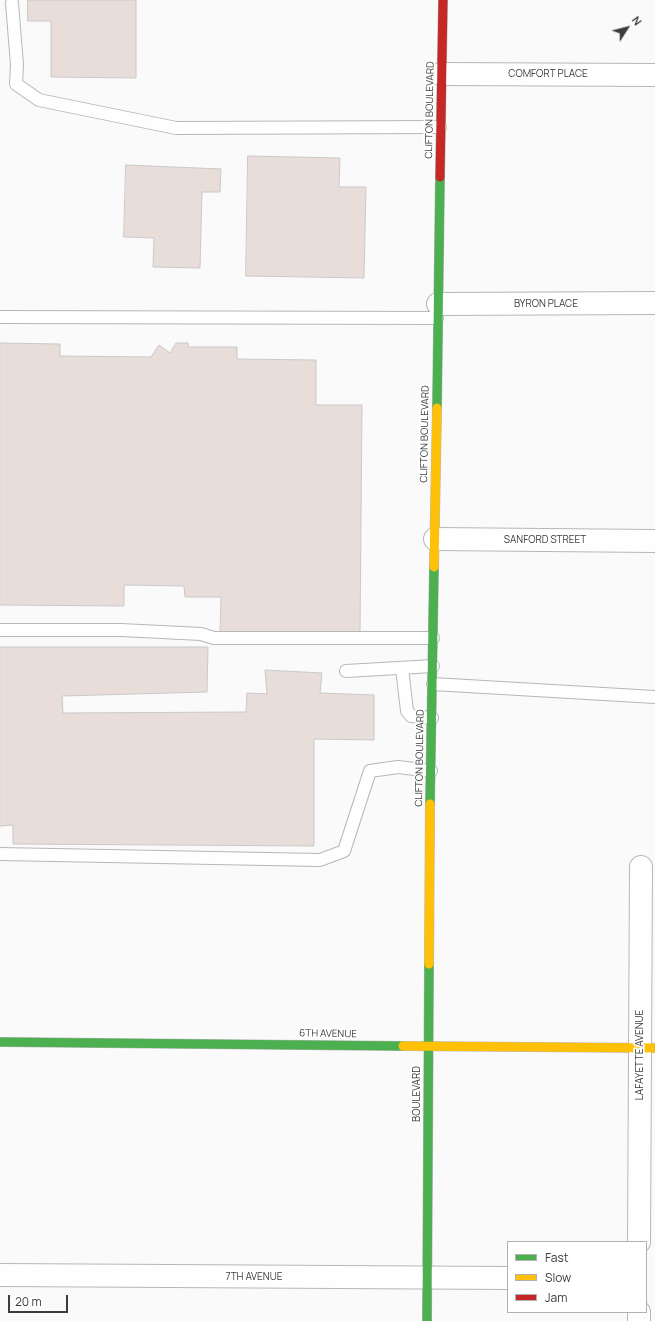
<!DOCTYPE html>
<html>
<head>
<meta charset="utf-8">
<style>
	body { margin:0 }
	#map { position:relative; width:655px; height:1321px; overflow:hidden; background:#fafafb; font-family:Manrope,sans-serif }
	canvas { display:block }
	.legend { position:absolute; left:507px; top:1241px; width:140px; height:72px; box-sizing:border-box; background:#fff; border:1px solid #b1b1b1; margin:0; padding:5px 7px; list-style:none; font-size:12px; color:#3b3c3c }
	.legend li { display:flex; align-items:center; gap:8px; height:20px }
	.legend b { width:20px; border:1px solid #b1b1b1 }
	.north { position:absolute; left:607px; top:8px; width:40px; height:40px; -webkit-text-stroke:3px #fff; paint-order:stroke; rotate:54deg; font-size:11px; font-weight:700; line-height:16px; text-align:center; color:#3b3c3c }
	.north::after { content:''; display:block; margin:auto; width:14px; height:18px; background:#3b3c3c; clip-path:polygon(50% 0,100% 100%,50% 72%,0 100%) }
	.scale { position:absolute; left:8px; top:1295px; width:60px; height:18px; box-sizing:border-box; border:2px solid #3b3c3c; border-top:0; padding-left:5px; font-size:12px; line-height:14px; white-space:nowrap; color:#3b3c3c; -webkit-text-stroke:3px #fff; paint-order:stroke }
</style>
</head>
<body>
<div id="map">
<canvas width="655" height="1321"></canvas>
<ul class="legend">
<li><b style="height:5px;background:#4caf50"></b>Fast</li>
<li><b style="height:5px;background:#ffc107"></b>Slow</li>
<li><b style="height:5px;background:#c62828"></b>Jam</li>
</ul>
<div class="north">N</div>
<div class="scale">20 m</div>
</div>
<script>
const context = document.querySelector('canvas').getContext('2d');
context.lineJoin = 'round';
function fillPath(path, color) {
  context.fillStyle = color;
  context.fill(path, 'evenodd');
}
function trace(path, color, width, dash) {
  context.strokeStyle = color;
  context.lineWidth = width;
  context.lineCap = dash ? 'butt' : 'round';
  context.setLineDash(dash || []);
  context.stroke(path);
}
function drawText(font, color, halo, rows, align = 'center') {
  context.font = font + ' Manrope,sans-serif';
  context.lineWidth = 3.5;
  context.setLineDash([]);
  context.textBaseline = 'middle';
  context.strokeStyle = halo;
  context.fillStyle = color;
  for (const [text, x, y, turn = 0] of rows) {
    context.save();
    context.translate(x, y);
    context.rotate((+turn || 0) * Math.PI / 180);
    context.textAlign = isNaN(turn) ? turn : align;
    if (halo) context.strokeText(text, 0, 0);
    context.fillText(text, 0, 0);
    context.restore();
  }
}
const building = new Path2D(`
	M28 0H136V78L51 77V21H28Z
	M248 156 340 158 339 187H366L364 278 246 276Z
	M126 165 221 169 220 192H202L200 268 153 267 154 238 124 237Z
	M0 343 60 344V356L151 357 159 345 170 353 176 343H188V347H237V359L316 360V405H362L360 634 220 633 221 597H185L184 586 124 585V606L0 605Z
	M0 647H208L207 692 62 696 63 713 246 712 247 693 267 694 265 670 322 673 320 693 374 695V740L314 739V846L13 844V825L0 826Z`);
const lane = new Path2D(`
	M12 3 17 65 16 84 39 100 176 128 440 127
	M0 317 437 318
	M0 630H121L201 634 214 638H433
	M402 668 407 711 411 716 432 718
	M346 671 433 666
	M433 684 655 697
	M0 854 320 860 344 851 370 771 398 767 431 771`);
const street = new Path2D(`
	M441 74 655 75
	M438 304 655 303
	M435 539 655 541
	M639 1242 641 867
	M0 1275 508 1278
	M639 1321V1312`);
const fast = new Path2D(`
	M437 408 440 177
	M430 804 434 567
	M0 1042 403 1046
	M427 1321 429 964`);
const slow = new Path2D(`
	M434 567 437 408
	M429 964 430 804
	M403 1046 655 1048`);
const jam = new Path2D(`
	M440 177 443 0`);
const streetNames = [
	["COMFORT PLACE",548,74],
	["CLIFTON BOULEVARD",430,110,-89],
	["BYRON PLACE",546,304],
	["CLIFTON BOULEVARD",425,434,-89],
	["SANFORD STREET",545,540],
	["CLIFTON BOULEVARD",420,758,-89],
	["6TH AVENUE",328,1034,1],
	["LAFAYETTE AVENUE",640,1055,-90],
	["BOULEVARD",417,1094,-90],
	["7TH AVENUE",254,1277]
];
fillPath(building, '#e8ddd8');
trace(building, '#c9c9ca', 1);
trace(lane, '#b7b7b8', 14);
trace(street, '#b7b7b8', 24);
trace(fast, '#b7b7b8', 10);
trace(slow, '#b7b7b8', 10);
trace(jam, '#b7b7b8', 10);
trace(lane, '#fefefe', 12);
trace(street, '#fefefe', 22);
trace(fast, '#4caf50', 9);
trace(slow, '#ffc107', 9);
trace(jam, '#c62828', 9);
drawText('10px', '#3b3c3c', '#fff', streetNames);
</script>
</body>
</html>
